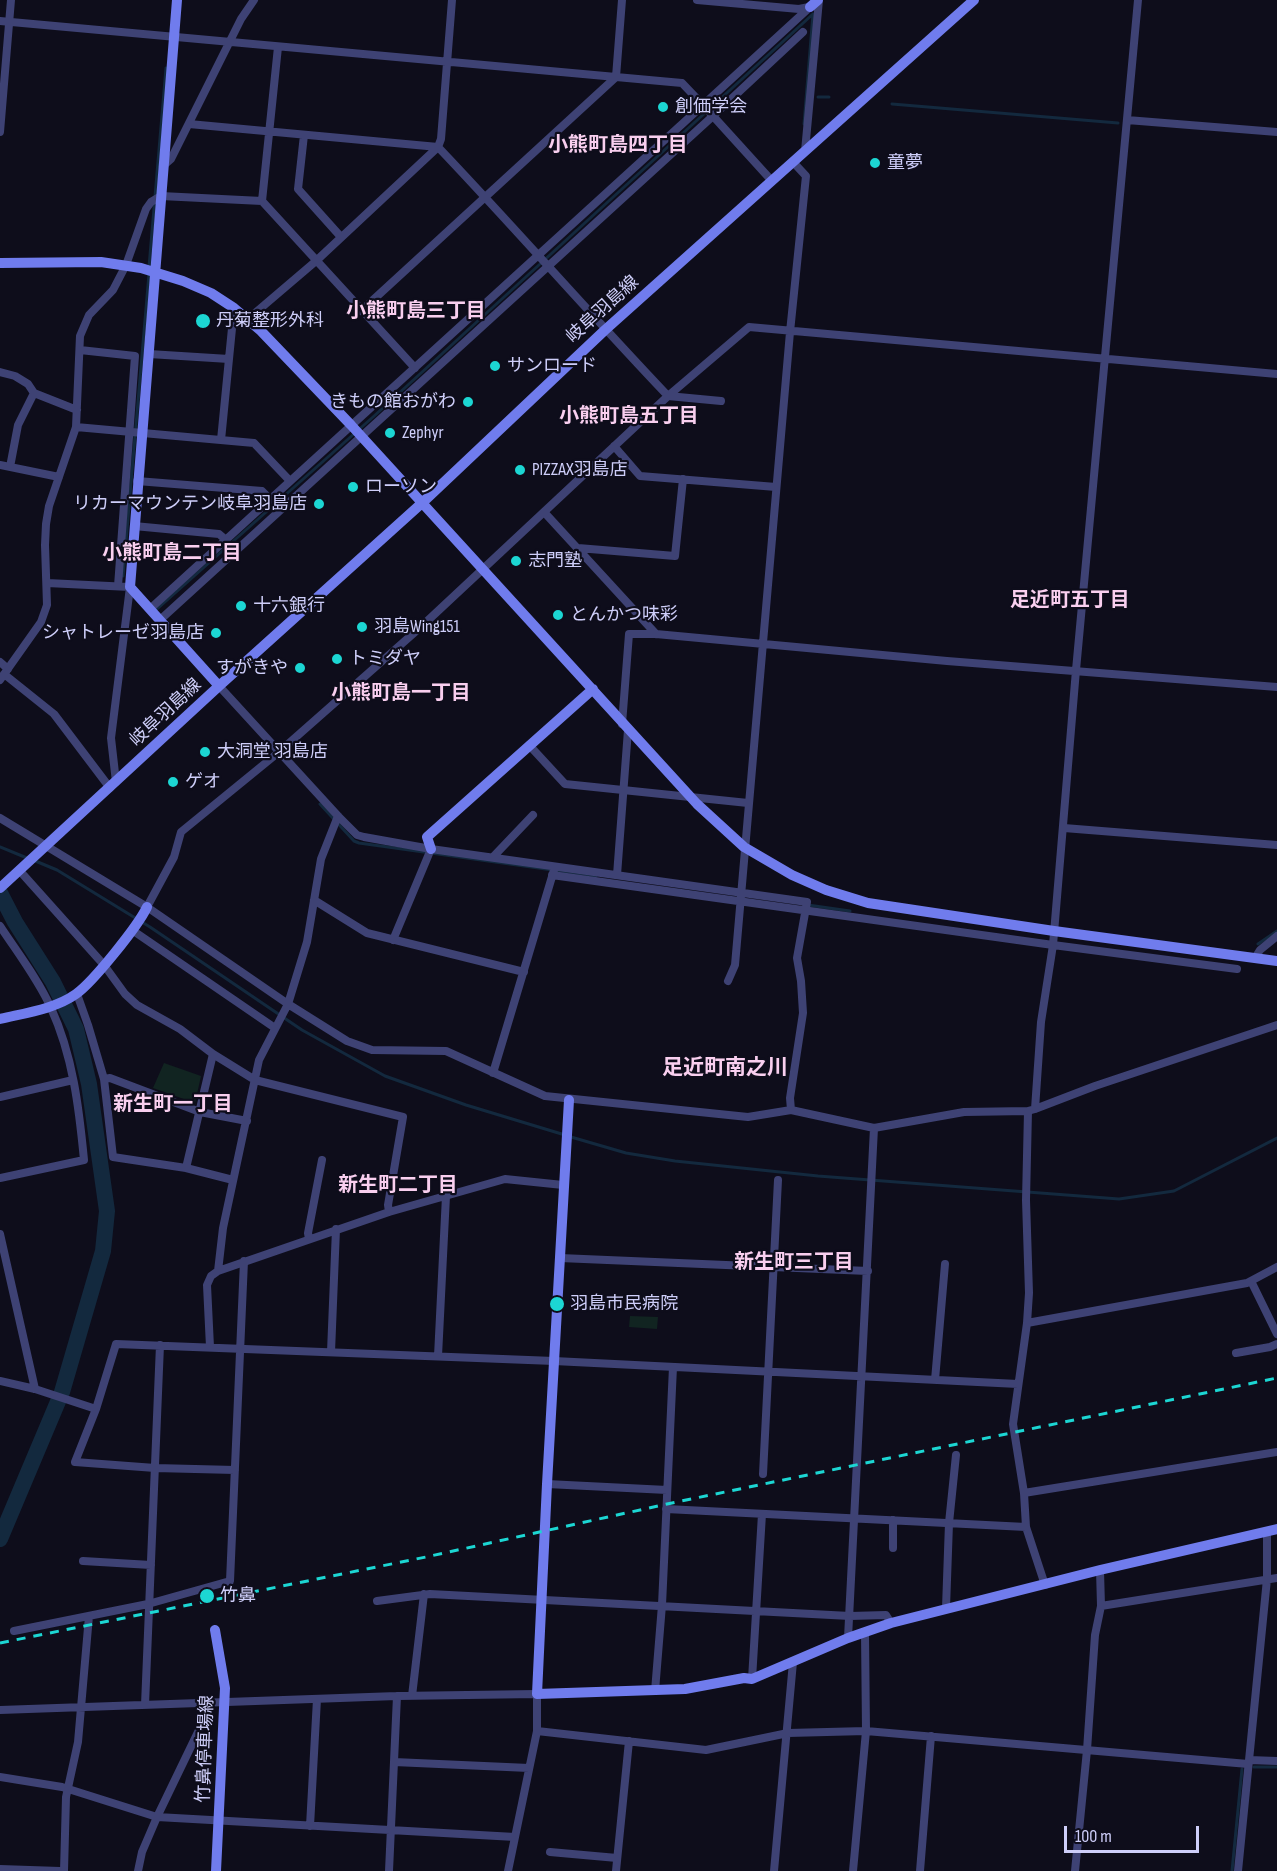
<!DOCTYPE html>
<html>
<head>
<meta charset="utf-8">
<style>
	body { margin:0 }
	#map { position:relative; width:1277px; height:1871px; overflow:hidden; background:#0e0d1b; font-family:"Sofia Sans Condensed",sans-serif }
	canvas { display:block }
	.scale { position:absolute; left:1064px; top:1826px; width:135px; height:27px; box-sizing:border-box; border:3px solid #cecef9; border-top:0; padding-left:8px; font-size:18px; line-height:21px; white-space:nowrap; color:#cecef9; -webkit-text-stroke:4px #0e0d1b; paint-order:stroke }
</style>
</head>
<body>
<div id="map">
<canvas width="1277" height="1871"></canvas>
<div class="scale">100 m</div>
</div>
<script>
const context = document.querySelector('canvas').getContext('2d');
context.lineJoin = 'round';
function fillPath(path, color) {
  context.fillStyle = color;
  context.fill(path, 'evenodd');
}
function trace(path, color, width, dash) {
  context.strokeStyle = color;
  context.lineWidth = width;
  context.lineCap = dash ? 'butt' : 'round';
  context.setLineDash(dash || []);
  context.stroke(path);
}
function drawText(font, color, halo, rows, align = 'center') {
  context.font = font + ' "Sofia Sans Condensed","Noto Sans JP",sans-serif';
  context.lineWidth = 4.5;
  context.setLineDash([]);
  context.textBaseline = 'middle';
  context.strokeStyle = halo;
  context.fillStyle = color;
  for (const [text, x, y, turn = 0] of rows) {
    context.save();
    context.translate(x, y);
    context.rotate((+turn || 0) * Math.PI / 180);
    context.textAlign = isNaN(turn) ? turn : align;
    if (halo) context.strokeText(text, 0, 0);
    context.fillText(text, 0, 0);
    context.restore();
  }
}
const green = new Path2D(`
	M164 1063 201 1076 195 1103 153 1088Z
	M630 1316 658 1317 657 1329 629 1327Z`);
const stream = new Path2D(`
	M818 97H829
	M892 104 1118 123
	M804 124 813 14
	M149 267 166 68
	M123 576 149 274
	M157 609 373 417 813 14
	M320 804 354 841 359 843 596 876
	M0 847 27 858
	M33 860 57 870 150 927 302 1030 385 1076 466 1105 565 1135
	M808 905 850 911
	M1258 944 1277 931
	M571 1137 626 1153 675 1161 818 1176 1119 1199 1174 1191 1277 1138
	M1254 1767H1277
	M1232 1871 1242 1769`);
const river = new Path2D(`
	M0 893 15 922 53 982 76 1029 89 1084 107 1211 103 1251 62 1392 0 1539`);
const street = new Path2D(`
	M697 0 799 9 809 7
	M0 21 682 83 703 105 151 608
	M1127 120 1277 132
	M189 124 438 147C516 229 590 314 668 396L721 401
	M0 132 11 0
	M304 135 298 189 341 237
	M805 151 819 0
	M163 166 171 159 241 19 254 0
	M772 181 703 105 810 7
	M262 201 278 47
	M361 311 616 77 622 0
	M248 319 316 261 438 147 441 139 452 0
	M80 350 135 356 118 586
	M149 354 229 359
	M0 372 15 376 28 384 34 393 77 410
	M76 427 254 443 290 481
	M221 440 234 308
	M614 446 640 476 776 487
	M0 465 59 477
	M10 467 18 425 34 393
	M137 481 262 491 270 499
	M544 512 656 634
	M134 526 219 534 226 540
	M578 548 675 556 683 479
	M47 583 130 587 111 738 116 782
	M161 619 713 116 803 32
	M0 662 8 669
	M4 674 54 714 110 788
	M0 680 41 622 47 605 45 545 46 524 49 506 76 427 80 336 89 315 113 290 126 265 146 209 151 202 161 196 262 201 415 368
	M219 686 338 816 357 835 364 837 431 849 807 902 797 958 801 981 803 1013 790 1098 791 1110
	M622 724 629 634H656L947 661 1277 687
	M529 745 565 784 748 803
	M338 816 321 859 307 942 288 1004 259 1060 223 1228 218 1271 389 1212 505 1179 563 1185
	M0 818 147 907 288 1004 347 1041 372 1050 446 1051 545 1096 748 1117 791 1110 874 1128 964 1112 1028 1111 1035 1109 1095 1086 1277 1025
	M1064 828 1277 845
	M493 857 533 815
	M19 870 104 965 125 994 137 1005 180 1029 213 1054 186 1168
	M552 875 1053 945 1237 969
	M617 875 628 730
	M314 900 367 933 524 972
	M147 907 174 857 181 832 279 752 423 625 668 396 749 327 1277 374
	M0 926C17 952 38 979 51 1008 73 1056 79 1108 84 1160L0 1178
	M132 930 275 1028
	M393 940 431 849
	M1255 958 1260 950 1277 936
	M728 981 735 965 790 332 806 176 793 162
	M77 994 88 1025 104 1079 113 1157 186 1168 233 1180
	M213 1054 255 1080 403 1117 388 1205 389 1212
	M493 1073 554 870
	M104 1079 110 1078 200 1112 247 1121
	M0 1097 73 1080
	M1035 1109 1041 1022 1053 945 1076 670 1138 0
	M1028 1111 1026 1200 1029 1293 1027 1323 1013 1424 1024 1493 1026 1527 1045 1585
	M0 1234 35 1389
	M309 1239 308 1233 322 1160
	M560 1258 868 1271
	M1251 1281 1277 1334
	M1027 1323 1247 1283 1277 1267
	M210 1347 207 1285 211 1276 218 1271
	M331 1352 336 1229
	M1236 1353 1270 1347 1277 1344
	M438 1356 446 1196
	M935 1380 945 1264
	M0 1381 35 1389 96 1409
	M235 1470 155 1468 75 1462 96 1409 116 1344 554 1361 1018 1384
	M763 1474 778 1180
	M547 1484 667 1490
	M1024 1493 1277 1452
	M666 1509 1026 1527
	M893 1520V1548
	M83 1561 151 1565
	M377 1601 430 1594 850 1616 886 1615 891 1623
	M1101 1606 1277 1578
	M946 1608 949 1523 956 1455
	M14 1631 148 1604 230 1581 244 1261
	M848 1638 874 1128
	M752 1679 762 1514
	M655 1691 662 1605 673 1367
	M412 1696 424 1594
	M145 1705 160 1345
	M0 1710 397 1696 537 1694V1731L508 1871
	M537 1731 706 1750 788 1733 866 1731 1248 1764
	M1249 1760 1277 1761
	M394 1762 529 1768
	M0 1777 62 1787 157 1817 515 1837
	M310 1826 317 1699
	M550 1852 617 1858
	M0 1869 60 1871
	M64 1871 66 1797 78 1742 89 1616
	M138 1871 142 1852 157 1817 212 1703
	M389 1871 397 1696
	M616 1871 629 1741
	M774 1871 793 1662
	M853 1871 866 1731 865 1633
	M920 1871 931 1736
	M1075 1871 1087 1750 1095 1635 1101 1606 1100 1570
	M1238 1871 1267 1579V1532`);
const secondary = new Path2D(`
	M177 0 130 587 219 686
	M810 7 818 0
	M0 263 101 262 141 268 183 281 211 293 234 308 261 331 351 425 697 804 744 847 792 875 826 890 868 903 1054 931 1277 961
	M431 849 427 837 593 689
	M0 888 219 686 422 503 605 330 974 0
	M0 1019C25 1013 55 1009 76 994 93 982 138 926 147 907
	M569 1100 547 1484 537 1694 685 1689 744 1678 752 1679 848 1638 891 1623 1100 1570 1277 1529
	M215 1630 225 1688 216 1871`);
const rail = new Path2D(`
	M0 1643 426 1557 667 1504 1277 1378`);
const markers = [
	[663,107,6,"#1cd6d3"],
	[875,163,6,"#1cd6d3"],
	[203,321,8,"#1cd6d3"],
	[495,366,6,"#1cd6d3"],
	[468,402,6,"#1cd6d3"],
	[390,433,6,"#1cd6d3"],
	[520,470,6,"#1cd6d3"],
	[353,487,6,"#1cd6d3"],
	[319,504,6,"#1cd6d3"],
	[516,561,6,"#1cd6d3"],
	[241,606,6,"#1cd6d3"],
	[558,615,6,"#1cd6d3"],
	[362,627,6,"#1cd6d3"],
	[216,633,6,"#1cd6d3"],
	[337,659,6,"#1cd6d3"],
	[300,668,6,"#1cd6d3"],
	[205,752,6,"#1cd6d3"],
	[173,782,6,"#1cd6d3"],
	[557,1304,8,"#1cd6d3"],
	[207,1596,8,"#1cd6d3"]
];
const poiNames = [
	["創価学会",675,107],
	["童夢",887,163],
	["丹菊整形外科",216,321],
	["サンロード",507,366],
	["きもの館おがわ",456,402,"right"],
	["Zephyr",402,433],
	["PIZZAX羽島店",532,470],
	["ローソン",365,487],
	["リカーマウンテン岐阜羽島店",307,504,"right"],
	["志門塾",528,561],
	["十六銀行",253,606],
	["とんかつ味彩",570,615],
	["羽島Wing151",374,627],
	["シャトレーゼ羽島店",204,633,"right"],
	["トミダヤ",349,659],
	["すがきや",288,668,"right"],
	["大洞堂 羽島店",217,752],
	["ゲオ",185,782],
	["羽島市民病院",570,1304],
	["竹鼻",220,1596]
];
const streetNames = [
	["岐阜羽島線",603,310,-42],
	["岐阜羽島線",166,713,-43],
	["竹鼻停車場線",206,1749,-88]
];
const neighbourhoodNames = [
	["小熊町島四丁目",618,146],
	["小熊町島三丁目",416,312],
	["小熊町島五丁目",629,417],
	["小熊町島二丁目",172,554],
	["足近町五丁目",1070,601],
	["小熊町島一丁目",401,694],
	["新生町一丁目",173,1105],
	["新生町二丁目",398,1186],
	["新生町三丁目",794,1263]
];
const quarterNames = [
	["足近町南之川",725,1069]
];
fillPath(green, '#112421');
trace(stream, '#13293e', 3);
trace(river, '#13293e', 16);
trace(street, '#3e4274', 8);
trace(secondary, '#707ced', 10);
trace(rail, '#1cd6d3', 3, [9, 8]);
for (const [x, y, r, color] of markers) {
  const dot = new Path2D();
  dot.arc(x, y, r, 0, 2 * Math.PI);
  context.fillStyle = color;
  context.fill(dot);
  trace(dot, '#0e0d1b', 2);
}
drawText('18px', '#cecef9', '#0e0d1b', poiNames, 'left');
drawText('18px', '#cecef9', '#0e0d1b', streetNames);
drawText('bold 20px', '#f9cfef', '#0e0d1b', neighbourhoodNames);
drawText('bold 21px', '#f9cfef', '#0e0d1b', quarterNames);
</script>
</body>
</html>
